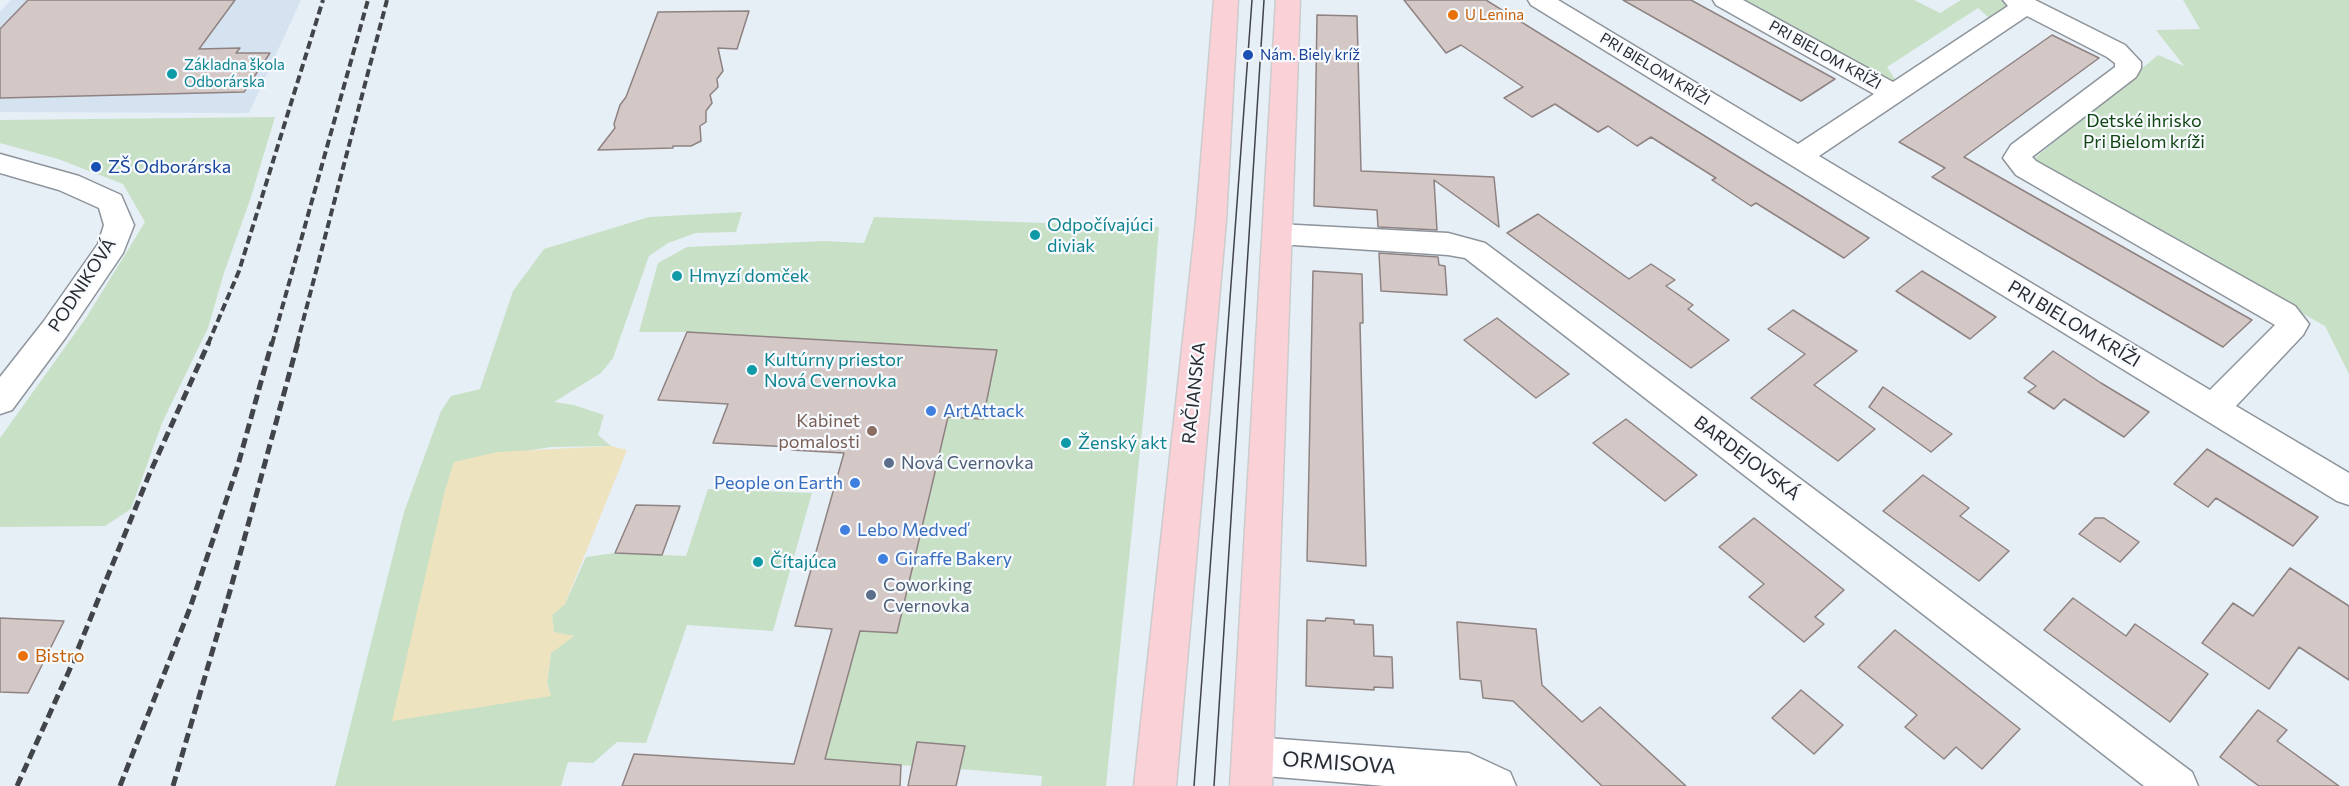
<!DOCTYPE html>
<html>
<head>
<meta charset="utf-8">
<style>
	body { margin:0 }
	canvas { display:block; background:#e6eef6 }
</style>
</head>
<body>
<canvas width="2349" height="786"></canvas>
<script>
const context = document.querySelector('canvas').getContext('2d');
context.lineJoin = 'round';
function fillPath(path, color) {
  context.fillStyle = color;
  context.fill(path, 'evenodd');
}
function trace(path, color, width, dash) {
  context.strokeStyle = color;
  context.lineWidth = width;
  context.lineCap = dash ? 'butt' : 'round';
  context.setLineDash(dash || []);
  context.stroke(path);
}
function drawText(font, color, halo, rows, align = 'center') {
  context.font = font + ' Commissioner,sans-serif';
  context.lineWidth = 4.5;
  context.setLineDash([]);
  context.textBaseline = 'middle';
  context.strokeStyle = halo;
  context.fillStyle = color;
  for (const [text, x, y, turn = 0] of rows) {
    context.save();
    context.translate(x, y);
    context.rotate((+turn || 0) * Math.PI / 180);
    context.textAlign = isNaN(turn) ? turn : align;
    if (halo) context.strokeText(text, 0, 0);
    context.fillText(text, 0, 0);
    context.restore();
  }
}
const built = new Path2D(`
	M11 0H301L249 113 0 112V12Z`);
const green = new Path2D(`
	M1735 0H1914L1940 13 1961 0H2005L2013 4 1990 19 1978 8 1887 67 1896 81 1889 86Z
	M2183 0H2349V374L2325 326 2037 165 2035 158 2158 55 2184 66 2156 30 2200 29Z
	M275 117 250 200 224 273 208 328 162 423 131 509 105 526 0 527V438L86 318 145 222 123 184 58 159 0 143V120Z
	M742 212 736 232 696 233 668 243 649 256 613 358 601 373 554 402 574 405 604 415 598 435 611 446 551 447 454 462 551 696 547 683 551 653 573 636 554 632 552 615 565 604 586 557 615 553 686 556 708 489 812 493 773 631 687 625 646 743 617 742 593 763 568 762 561 786H335L404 512 441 411 451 396 480 389 513 291 544 249 649 217Z
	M874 217 1159 227 1146 391 1106 786H1041L1042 776 960 769 965 746 917 742 912 766 864 762 823 766 860 631 897 633 948 417 983 419 997 350 687 332H639L658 263 687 247 825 241 864 243Z`);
const sand = new Path2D(`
	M611 446 627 450 565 604 552 615 554 632 574 636 551 653 547 683 551 696 392 721 445 490 454 462 497 452Z`);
const building = new Path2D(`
	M28 0H235L199 49 240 48 236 53H270L244 92 0 98V29Z
	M1404 0H1486L1869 238 1844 258 1756 203 1751 206 1712 180 1716 178 1651 137 1637 146 1608 126 1598 132 1555 104 1532 117 1504 98 1523 87 1461 45 1446 53Z
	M1623 0H1691L1835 79 1801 101Z
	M749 11 737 49 718 48 723 71 717 79 718 87 710 95 712 103 706 111V122L700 126 701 141 691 146H673V148L598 150 615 128 614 124 620 105 626 97 658 12Z
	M1317 15 1357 16 1361 171 1494 177 1499 227 1434 180 1437 230 1378 227 1377 210 1314 206Z
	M2052 35 2099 58 1964 157 2252 320 2223 347 1932 177 1945 168 1899 142Z
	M1538 214 1629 279 1651 264 1675 280 1666 286 1693 305 1688 309 1729 340 1691 368 1507 233Z
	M1379 253 1438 257 1439 265 1445 266 1447 295 1381 291Z
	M1313 271 1362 274 1363 323H1360L1366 566 1307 561Z
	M1922 271 1958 293 1996 317 1970 339 1896 291Z
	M1793 310 1857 351 1814 385 1875 429 1838 461 1751 398 1805 354 1768 329Z
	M1497 318 1530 344 1569 374 1536 398 1464 340Z
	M687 332 997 350 983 419 948 417 897 633 860 631 825 759 901 765 900 786H622L634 754 794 764 832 629 795 626 844 453 792 450V447L713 443 728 404 658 400Z
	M2053 351 2101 383 2149 412 2124 437 2064 399 2054 409 2028 392 2036 386 2024 378Z
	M1883 387 1952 434 1931 452 1869 407Z
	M1626 419 1697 475 1665 501 1593 443Z
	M2207 449 2318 517 2293 546 2216 498 2208 507 2174 484Z
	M1923 475 1969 508 1960 516 2009 551 1979 581 1883 511Z
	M636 505 680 506 662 555 615 553Z
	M1754 518 1844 590 1815 617 1824 624 1804 642 1749 597 1764 584 1719 547Z
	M2095 518H2104L2139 542 2120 562 2079 534Z
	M2290 568 2349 606V680L2299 647 2269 689 2202 643 2233 603 2253 616Z
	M2073 598 2126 636 2135 624 2208 674 2170 722 2044 630Z
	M0 618 64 621 28 693 0 692Z
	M1326 618 1354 620V624L1373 625 1374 656 1392 657 1393 688 1374 687V690L1306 686 1307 620 1325 621Z
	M1457 622 1536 629 1542 685 1582 722 1600 707 1686 786H1602L1513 701 1483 698 1481 681 1460 679Z
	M1895 630 2020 729 1982 769 1956 747 1944 759 1905 727 1917 715 1858 667Z
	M1801 690 1843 725 1814 754 1772 718Z
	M2258 710 2287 730 2277 741 2339 786H2259L2220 757Z
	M917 742 965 746 956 786H908Z`);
const minor = new Path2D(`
	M1528 0H1558L1798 144 1874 94 1716 5 1713 0H1743L1893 82 2008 6 2003 0H2035L2125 45 2141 62V68L2136 77 2032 157 2036 161 2295 306 2309 324 2303 335 2236 406 2349 473V505L2337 501 1531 5ZM2027 16 2107 57 2115 63V67L2011 145 2003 158 2016 175 2275 325 2210 390 1819 156Z
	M0 154 79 176 121 195 134 225 123 253 66 337 12 410 0 414V377L44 321 98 244 104 225 99 208 59 190 0 173Z
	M1278 224 1448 233 1485 243 2192 772 2198 786H2144L1465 258 1448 255 1278 244 1268 241 1263 234 1268 227Z
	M1253 737 1469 753 1510 772 1516 786H1385L1253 775 1239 770 1233 756 1239 742Z`);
const major = new Path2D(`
	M1214 0H1238L1226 221 1176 786H1134L1196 221Z
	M1276 0H1300L1272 786H1230Z`);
const tram = new Path2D(`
	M1194 786 1252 0
	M1214 786 1264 0`);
const railFar1 = new Path2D(`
	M208 344 239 271 323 0
	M272 344 368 0
	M297 344 387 0`);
const rail = new Path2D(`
	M17 786 69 671 149 475 209 342
	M120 786 190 608 238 465 272 342
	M173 786 230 591 298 342`);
const markers = [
	[1453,15,6,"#e8710a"],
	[1248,55,6,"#1a4fb4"],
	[172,74,6,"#0f9aa8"],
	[96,167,6,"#1a4fb4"],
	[1035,235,6,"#0f9aa8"],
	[677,276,6,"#0f9aa8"],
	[752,370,6,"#0f9aa8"],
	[931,411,6,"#3f7fe0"],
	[872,431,6,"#8d6e63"],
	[1066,443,6,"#0f9aa8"],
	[889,463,6,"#5c6f8a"],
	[855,483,6,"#3f7fe0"],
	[845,530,6,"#3f7fe0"],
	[883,559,6,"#3f7fe0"],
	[758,562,6,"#0f9aa8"],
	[871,595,6,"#5c6f8a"],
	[23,656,6,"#e8710a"]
];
const farFoodnames = [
	["U Lenina",1465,15]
];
const farTransitnames = [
	["Nám. Biely kríž",1260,55]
];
const farStreetnames = [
	["PRI BIELOM KRÍŽI",1825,55,29],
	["PRI BIELOM KRÍŽI",1655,69,31]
];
const farCulturenames = [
	["Základna škola",184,65],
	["Odborárska",184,82]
];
const parkNames = [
	["Detské ihrisko",2144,121],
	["Pri Bielom kríži",2144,142]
];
const transitNames = [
	["ZŠ Odborárska",108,167]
];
const cultureNames = [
	["Odpočívajúci",1047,225],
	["diviak",1047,246],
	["Hmyzí domček",689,276],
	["Kultúrny priestor",764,360],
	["Nová Cvernovka",764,381],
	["Ženský akt",1078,443],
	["Čítajúca",770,562]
];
const streetNames = [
	["PODNIKOVÁ",82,285,-57],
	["PRI BIELOM KRÍŽI",2074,324,31],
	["RAČIANSKA",1194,393,-84],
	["BARDEJOVSKÁ",1747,458,37]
];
const shopNames = [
	["ArtAttack",943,411],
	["People on Earth",843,483,"right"],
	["Lebo Medveď",857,530],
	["Giraffe Bakery",895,559]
];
const educationNames = [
	["Kabinet",860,421],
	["pomalosti",860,442]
];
const serviceNames = [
	["Nová Cvernovka",901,463],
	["Coworking",883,585],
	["Cvernovka",883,606]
];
const foodNames = [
	["Bistro",35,656]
];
const nearStreetnames = [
	["ORMISOVA",1339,763,4]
];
fillPath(built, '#d5e2f0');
fillPath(green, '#c8e1c6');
fillPath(sand, '#ede3be');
fillPath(building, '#d4c8c7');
trace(building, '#8e8382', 1.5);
trace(minor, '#8d949b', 3);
trace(major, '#cccccd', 3);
fillPath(minor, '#fff');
fillPath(major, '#fad1d7');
trace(tram, '#414448', 1.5);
trace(railFar1, '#414448', 4, [8, 4]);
trace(rail, '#414448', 5, [10, 5]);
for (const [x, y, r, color] of markers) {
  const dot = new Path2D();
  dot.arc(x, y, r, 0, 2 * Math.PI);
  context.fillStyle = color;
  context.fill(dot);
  trace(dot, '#f7fafe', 2);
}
drawText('15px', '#c56008', '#f7fafe', farFoodnames, 'left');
drawText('15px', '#164399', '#f7fafe', farTransitnames, 'left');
drawText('15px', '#292c2f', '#f7fafe', farStreetnames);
drawText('15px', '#0d838f', '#f7fafe', farCulturenames, 'left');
drawText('18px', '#114511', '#f7fafe', parkNames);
drawText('18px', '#164399', '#f7fafe', transitNames, 'left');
drawText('18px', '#0d838f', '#f7fafe', cultureNames, 'left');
drawText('18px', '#292c2f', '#f7fafe', streetNames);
drawText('18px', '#366cbe', '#f7fafe', shopNames, 'left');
drawText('18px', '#785e54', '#f7fafe', educationNames, 'right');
drawText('18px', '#4e5e75', '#f7fafe', serviceNames, 'left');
drawText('18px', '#c56008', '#f7fafe', foodNames, 'left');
drawText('21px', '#292c2f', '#f7fafe', nearStreetnames);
</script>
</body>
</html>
